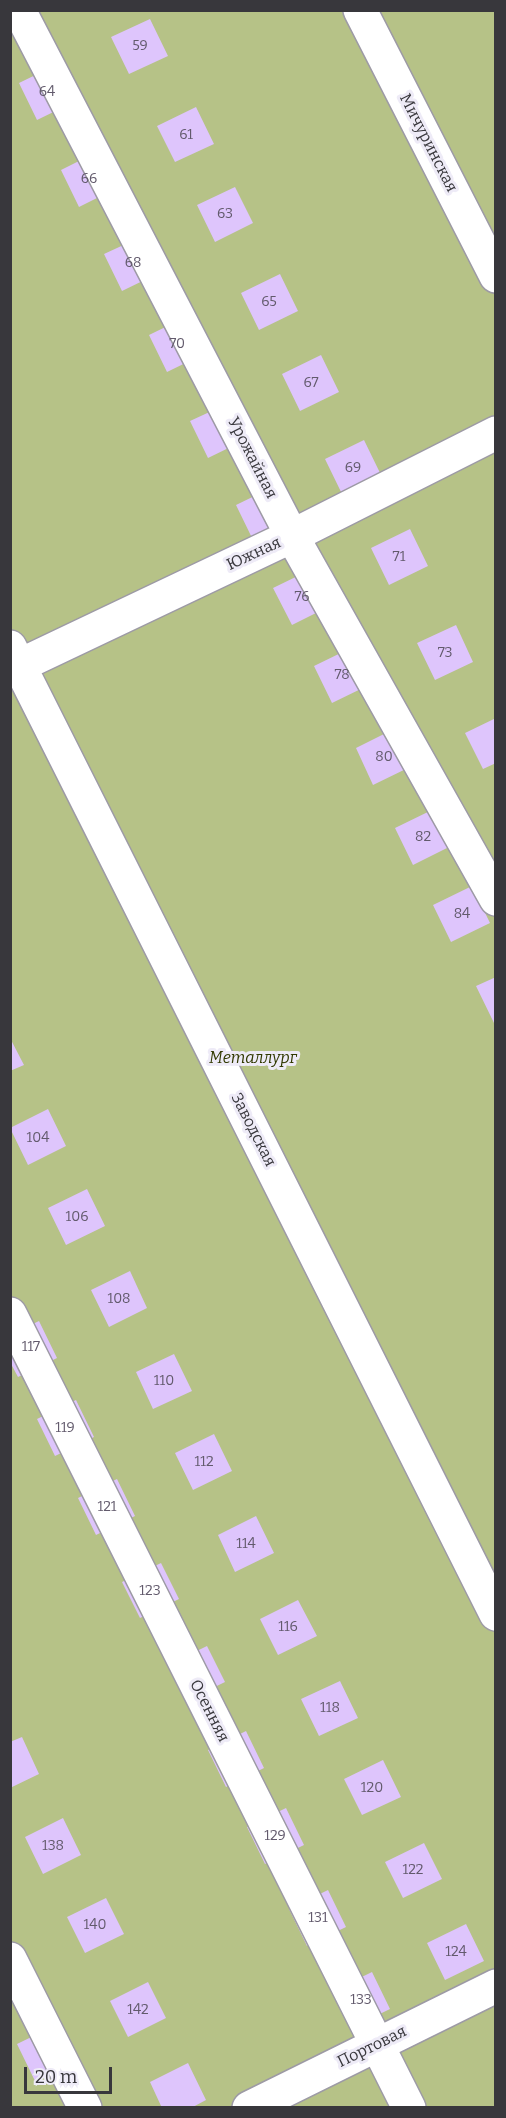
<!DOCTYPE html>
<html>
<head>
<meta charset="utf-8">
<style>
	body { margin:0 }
	#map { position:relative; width:506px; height:2118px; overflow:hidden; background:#eeebf7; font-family:Bitter,serif }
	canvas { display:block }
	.frame { position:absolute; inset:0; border:12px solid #38373c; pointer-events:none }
	.scale { position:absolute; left:24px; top:2067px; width:88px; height:27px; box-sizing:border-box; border:3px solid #38373c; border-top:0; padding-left:8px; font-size:18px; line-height:21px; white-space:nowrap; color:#38373c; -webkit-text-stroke:4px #eeebf7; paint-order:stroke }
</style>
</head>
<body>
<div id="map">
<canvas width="506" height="2118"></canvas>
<div class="frame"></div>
<div class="scale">20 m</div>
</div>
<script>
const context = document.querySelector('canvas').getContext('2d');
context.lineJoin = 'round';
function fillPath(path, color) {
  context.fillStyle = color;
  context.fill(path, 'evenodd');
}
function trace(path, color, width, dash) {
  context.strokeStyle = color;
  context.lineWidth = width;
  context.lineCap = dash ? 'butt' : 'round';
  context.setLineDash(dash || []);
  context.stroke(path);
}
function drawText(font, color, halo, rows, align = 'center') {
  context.font = font + ' Bitter,serif';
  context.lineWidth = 6;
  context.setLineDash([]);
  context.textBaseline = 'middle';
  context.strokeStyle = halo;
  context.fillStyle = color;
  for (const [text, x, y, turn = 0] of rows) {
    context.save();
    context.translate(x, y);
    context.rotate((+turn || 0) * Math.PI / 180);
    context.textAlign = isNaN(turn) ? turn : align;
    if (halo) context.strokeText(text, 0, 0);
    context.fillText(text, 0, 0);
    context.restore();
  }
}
const green = new Path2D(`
	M11 11H495V2107H11Z`);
const building = new Path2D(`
	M150 19 168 56 129 74 111 37Z
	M58 64 76 101 37 120 19 83Z
	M196 107 214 144 175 162 157 126Z
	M99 151 117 188 79 207 61 170Z
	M235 187 253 223 215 242 197 205Z
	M143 236 161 272 122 291 104 254Z
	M280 274 298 311 259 330 241 293Z
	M188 316 206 353 167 372 149 335Z
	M321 355 339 392 300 411 282 374Z
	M229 403 247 439 208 458 190 421Z
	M364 440 382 477 343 496 325 459Z
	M275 486 293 523 254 542 236 505Z
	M410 529 428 566 389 585 371 548Z
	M312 569 330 606 292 625 273 588Z
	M456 625 473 662 435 680 417 643Z
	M353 647 371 684 332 703 314 666Z
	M496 718V763L483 769 465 733Z
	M394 729 412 766 373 785 356 748Z
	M434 809 451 846 413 865 395 828Z
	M472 886 490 923 451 942 433 905Z
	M496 977V1022L494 1023 476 986Z
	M10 1038 24 1065 10 1071Z
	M48 1109 66 1146 28 1165 10 1128Z
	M87 1189 105 1226 66 1245 48 1208Z
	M130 1271 147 1308 109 1327 91 1290Z
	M39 1321 57 1358 18 1377 10 1362V1335Z
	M174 1354 192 1391 153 1409 136 1372Z
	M76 1400 94 1437 55 1456 37 1419Z
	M214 1434 232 1471 193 1490 175 1453Z
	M117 1479 135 1516 96 1535 78 1498Z
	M256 1516 274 1553 235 1572 218 1535Z
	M161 1563 179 1599 140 1618 122 1582Z
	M298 1600 317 1636 278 1655 260 1619Z
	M207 1646 225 1682 186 1701 168 1665Z
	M340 1681 358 1718 319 1736 301 1699Z
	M246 1731 264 1768 226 1787 208 1750Z
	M22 1737 39 1774 10 1788V1742Z
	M383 1760 401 1797 362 1815 344 1779Z
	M286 1808 304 1845 265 1864 247 1827Z
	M63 1818 81 1855 43 1874 25 1837Z
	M424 1843 442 1879 403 1898 385 1862Z
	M328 1890 346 1927 307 1946 289 1909Z
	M106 1898 124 1934 85 1953 67 1917Z
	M466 1924 484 1961 445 1980 427 1943Z
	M372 1972 390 2009 351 2028 333 1991Z
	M148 1982 166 2018 128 2037 110 2001Z
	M56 2025 74 2062 35 2081 17 2044Z
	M188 2063 206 2100 191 2108H162L150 2082Z`);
const street = new Path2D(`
	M19 10 292 536 496 899
	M360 10 496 276
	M10 647 496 1614
	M10 670 292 536 496 433
	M10 1314 409 2108
	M10 1959 85 2108
	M249 2108 496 1986`);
const numberNames = [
	["59",140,46],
	["64",47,92],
	["61",186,135],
	["66",89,179],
	["63",225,214],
	["68",133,263],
	["65",269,302],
	["70",177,344],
	["67",311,383],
	["69",353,468],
	["71",399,557],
	["76",302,597],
	["73",445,653],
	["78",342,675],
	["80",384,757],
	["82",423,837],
	["84",462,914],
	["104",38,1138],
	["106",77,1217],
	["108",119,1299],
	["117",31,1347],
	["110",164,1381],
	["119",65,1428],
	["112",204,1462],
	["121",107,1507],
	["114",246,1544],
	["123",150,1591],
	["116",288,1627],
	["118",330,1708],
	["120",372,1788],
	["129",275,1836],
	["138",53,1846],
	["122",413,1870],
	["131",318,1918],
	["140",95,1925],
	["124",456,1952],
	["133",361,2000],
	["142",138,2010]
];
const streetNames = [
	["Мичуринская",428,143,63],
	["Урожайная",252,458,63],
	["Южная",254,554,-25],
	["Заводская",253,1130,63],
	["Осенняя",209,1711,63],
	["Портовая",372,2047,-26]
];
const parkNames = [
	["Металлург",253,1059]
];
fillPath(green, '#b6c287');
fillPath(building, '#dec5fc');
trace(street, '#9d9aa5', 36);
trace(street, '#fff', 33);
drawText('14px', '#625a6c', null, numberNames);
drawText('16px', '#38373c', '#eeebf7', streetNames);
drawText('italic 16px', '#313900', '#eeebf7', parkNames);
</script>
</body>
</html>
